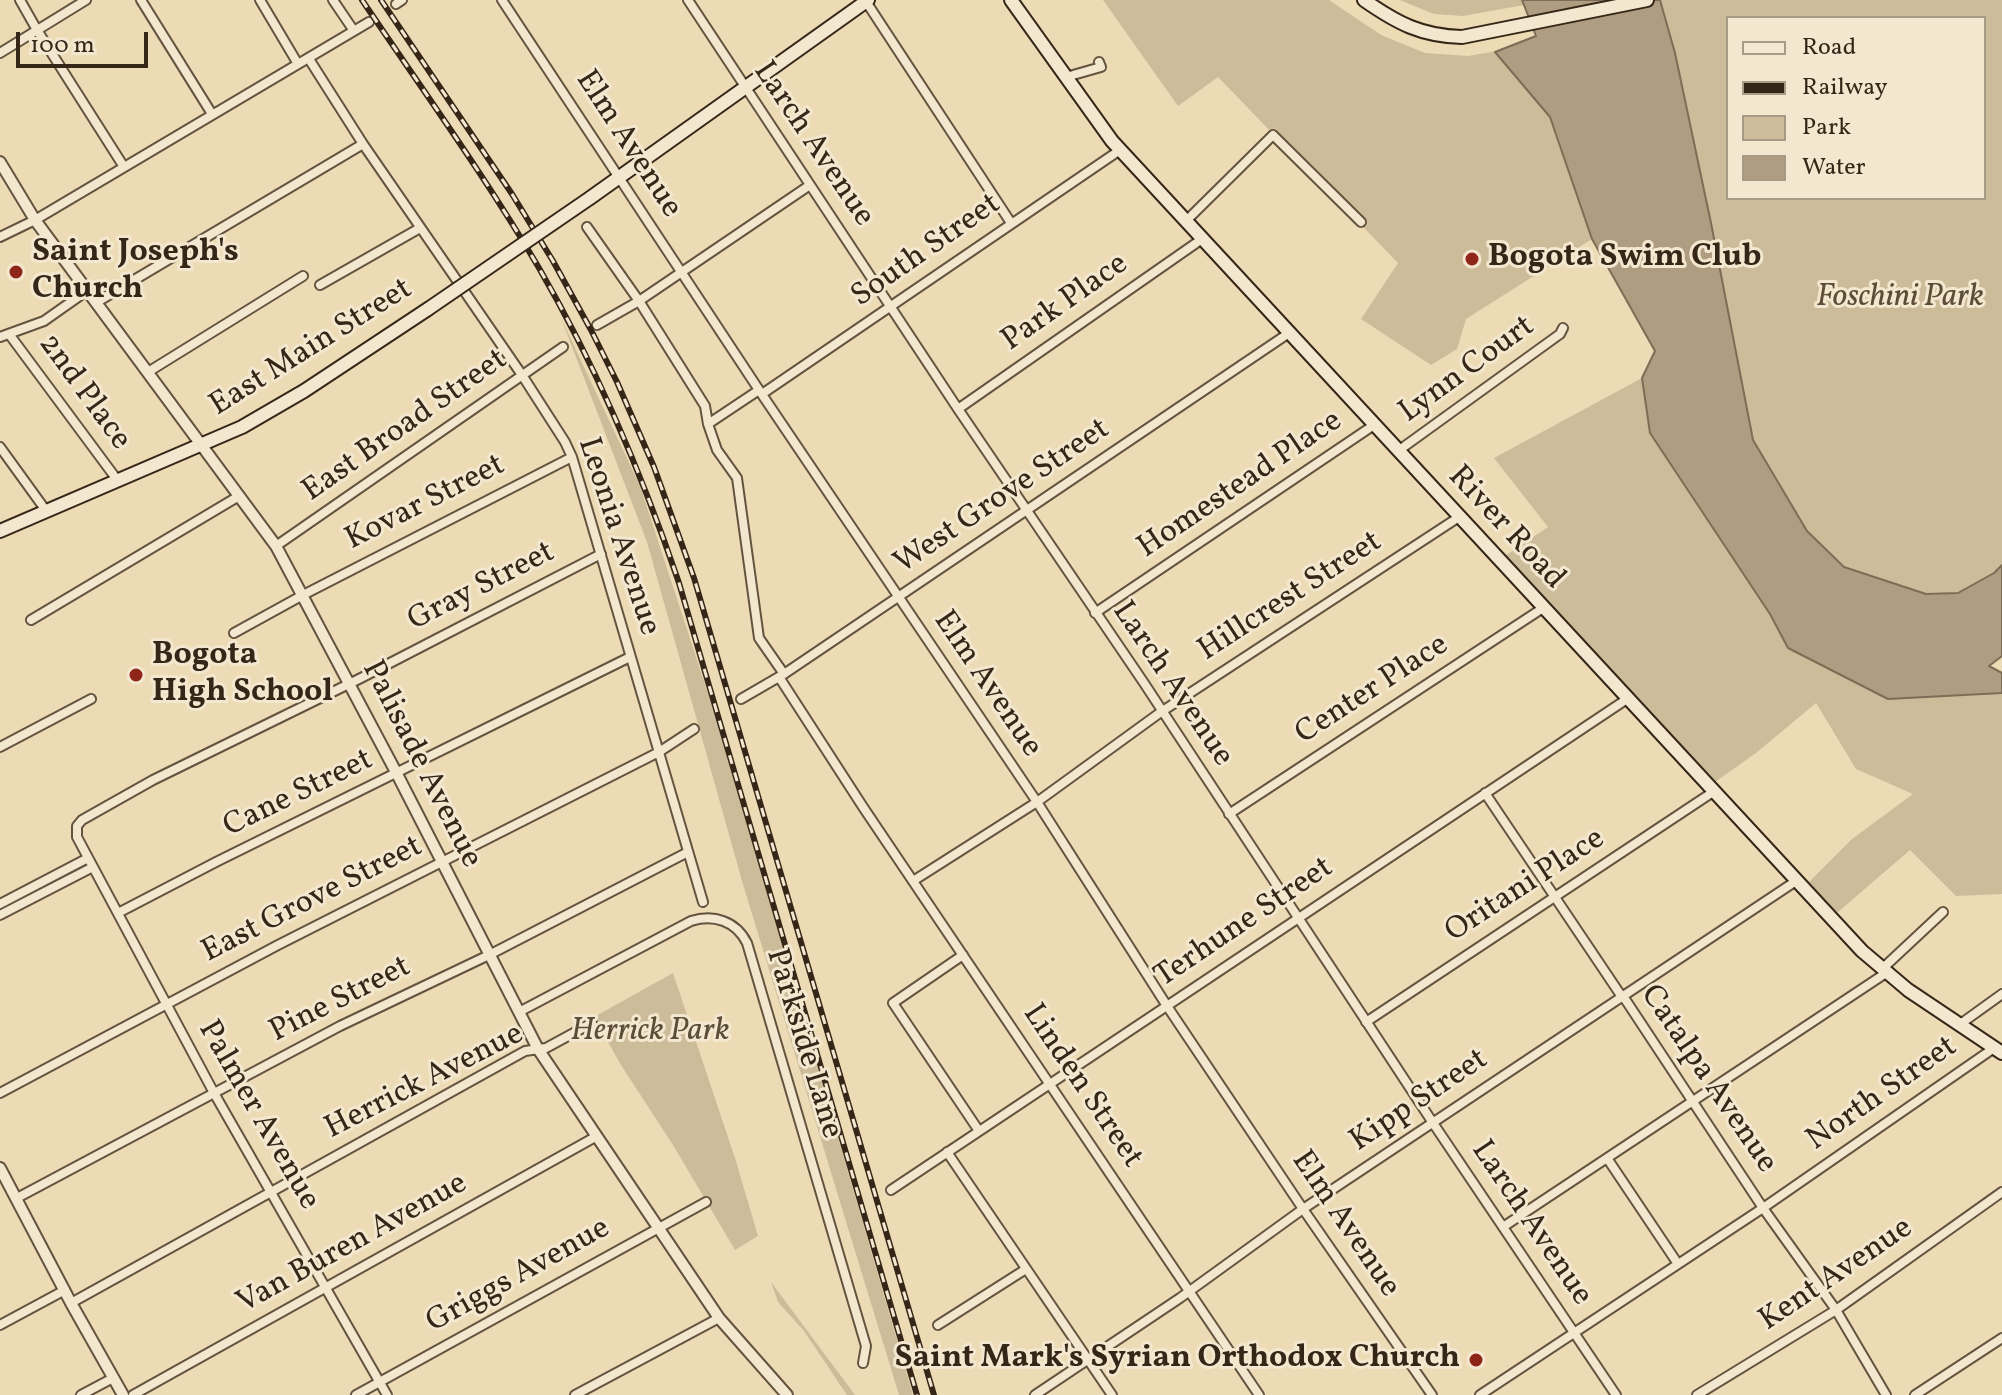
<!DOCTYPE html>
<html>
<head>
<meta charset="utf-8">
<style>
	body { margin:0 }
	#map { position:relative; width:2002px; height:1395px; overflow:hidden; background:#ecdbb5; font-family:Vollkorn,serif }
	canvas { display:block }
	.legend { position:absolute; left:1726px; top:16px; width:260px; height:184px; box-sizing:border-box; background:#f3e8cf; border:2px solid #a79a86; margin:0; padding:10px 14px; list-style:none; font-size:24px; color:#362618 }
	.legend li { display:flex; align-items:center; gap:16px; height:40px }
	.legend b { width:40px; border:2px solid #a79a86 }
	.scale { position:absolute; left:16px; top:32px; width:132px; height:36px; box-sizing:border-box; border:4px solid #362618; border-top:0; padding-left:10px; font-size:24px; line-height:28px; white-space:nowrap; color:#362618; -webkit-text-stroke:6px #f3e8cf; paint-order:stroke }
</style>
</head>
<body>
<div id="map">
<canvas width="2002" height="1395"></canvas>
<ul class="legend">
<li><b style="height:10px;background:#f3e8cf"></b>Road</li>
<li><b style="height:10px;background:#362618"></b>Railway</li>
<li><b style="height:22px;background:#cdbc9a"></b>Park</li>
<li><b style="height:22px;background:#ae9d80"></b>Water</li>
</ul>
<div class="scale">100 m</div>
</div>
<script>
const context = document.querySelector('canvas').getContext('2d');
context.lineJoin = 'round';
function fillPath(path, color) {
  context.fillStyle = color;
  context.fill(path, 'evenodd');
}
function trace(path, color, width, dash) {
  context.strokeStyle = color;
  context.lineWidth = width;
  context.lineCap = dash ? 'butt' : 'round';
  context.setLineDash(dash || []);
  context.stroke(path);
}
function drawText(font, color, halo, rows, align = 'center') {
  context.font = font + ' Vollkorn,serif';
  context.lineWidth = 6;
  context.setLineDash([]);
  context.textBaseline = 'middle';
  context.strokeStyle = halo;
  context.fillStyle = color;
  for (const [text, x, y, turn = 0] of rows) {
    context.save();
    context.translate(x, y);
    context.rotate((+turn || 0) * Math.PI / 180);
    context.textAlign = isNaN(turn) ? turn : align;
    if (halo) context.strokeText(text, 0, 0);
    context.fillText(text, 0, 0);
    context.restore();
  }
}
const green = new Path2D(`
	M1103 0H1329L1381 35 1425 53 1468 56 1497 51 1495 53 1550 117 1592 239 1466 319 1457 349 1431 365 1361 319 1398 263 1218 77 1178 106Z
	M1400 0H1522L1524 5 1463 16 1434 14Z
	M1660 0H2002V565L1994 573 1958 593 1926 594 1844 567 1807 531 1753 440 1711 223 1675 53ZM1728 18H1984V198H1728Z
	M561 318 640 486 716 718 913 1395H899L742 881 647 542Z
	M1642 378 1650 433 1770 614 1788 648 1888 699 2002 693V894L1956 896 1910 850 1831 918 1803 888 1852 839 1913 794 1856 769 1816 703 1756 753 1708 787 1499 560 1548 527 1494 458Z
	M673 973 735 1158 758 1236 735 1250 673 1145 621 1065 594 1017Z
	M771 1282 855 1395H847L804 1331 778 1302Z`);
const water = new Path2D(`
	M1522 0H1660L1675 53 1711 223 1753 440 1807 531 1844 567 1926 594 1958 593 1994 573 2002 565V656L1989 666 2002 673V693L1888 699 1788 648 1770 614 1650 433 1642 378 1655 351 1592 239 1550 117 1495 52 1536 36Z`);
const minor = new Path2D(`
	M20 0 37 30 124 167
	M141 0 212 114
	M260 0 298 64
	M333 0 354 31
	M502 0 759 390 1037 802 1167 1006 1303 1209 1432 1395
	M688 0 958 409 1144 683 1433 1123 1616 1395
	M865 0 1011 223
	M396 4 402 0
	M0 53 86 0
	M309 59 363 144 522 375 565 442 572 457 703 902
	M1066 77 1101 67 1099 62
	M1186 221 1273 135 1361 222
	M587 227 639 301 705 406 708 424 717 450 737 478 759 638 784 674
	M0 237 35 220 369 22
	M320 285 420 228
	M97 302 363 144
	M597 325 639 301 810 185
	M9 334 118 481
	M0 337 44 321 88 290
	M148 372 303 276
	M762 394 1120 150
	M958 409 1202 239
	M708 424 759 390
	M0 447 47 512
	M1398 451 1560 334 1563 328
	M276 546 563 347
	M1095 613 1374 425
	M31 620 239 496
	M234 633 303 595 572 457
	M779 677 863 807 1259 1395
	M741 699 784 674 1289 333
	M0 747 91 699
	M1485 793 1622 997 1625 999 1763 1208 1836 1310 1886 1395
	M1229 814 1543 608
	M913 881 1037 802 1161 712 1459 517
	M0 904 88 858
	M118 913 216 862 630 657
	M0 915 93 867
	M963 955 893 1003 979 1131
	M1882 969 1943 912
	M519 1012 691 921C714 914 736 921 747 943L866 1346 863 1363
	M1366 1022 1713 792
	M1959 1025 2002 994
	M0 1093 278 945 659 752 694 729
	M947 1152 1112 1395
	M1607 1158 1678 1264
	M891 1190 1627 699
	M17 1198 340 1026 489 955 688 852
	M1503 1227 1886 973
	M71 1303 525 1051 546 1048 592 1023
	M0 1325 65 1290
	M938 1325 1026 1269
	M81 1395 113 1378
	M133 1395 597 1136
	M356 1395 706 1202
	M387 1395 214 1093 77 837V826L82 820 153 780 359 679 601 554
	M575 1395 719 1318
	M1035 1395 1180 1298 1303 1209 1796 881
	M1480 1395 1763 1208 1994 1048
	M1697 1395 1836 1310 2002 1192
	M1915 1395 2002 1338`);
const tertiary = new Path2D(`
	M0 162 35 220 276 546 397 774 538 1049 719 1318 787 1395
	M0 1168 71 1303 123 1395`);
const secondary = new Path2D(`
	M1011 0 1112 141 1862 951 1908 990 2002 1053
	M1364 0C1397 23 1421 36 1462 37L1647 0
	M590 198 868 0
	M0 531 242 427 304 391 428 309`);
const rail = new Path2D(`
	M362 0C422 89 485 176 539 268 597 368 642 474 679 583L917 1395
	M381 0 512 194 553 261 591 330 617 382 654 467 694 578 934 1395`);
const secondaryBridge = new Path2D(`
	M428 309 590 198`);
const markers = [
	[1472,259,8,"#8f2418"],
	[16,272,8,"#8f2418"],
	[136,675,8,"#8f2418"],
	[1476,1360,8,"#8f2418"]
];
const streetNames = [
	["Elm Avenue",627,145,57],
	["Larch Avenue",812,145,56],
	["South Street",927,252,-35],
	["Park Place",1066,304,-35],
	["East Main Street",312,349,-32],
	["Lynn Court",1468,371,-36],
	["2nd Place",83,393,54],
	["East Broad Street",406,427,-35],
	["Homestead Place",1241,486,-34],
	["West Grove Street",1003,498,-34],
	["Kovar Street",426,504,-27],
	["River Road",1505,529,47],
	["Leonia Avenue",617,537,72],
	["Gray Street",482,588,-27],
	["Hillcrest Street",1291,598,-33],
	["Elm Avenue",986,685,56],
	["Larch Avenue",1171,685,56],
	["Center Place",1373,691,-33],
	["Palisade Avenue",420,765,63],
	["Cane Street",299,795,-26],
	["Oritani Place",1526,887,-33],
	["East Grove Street",313,901,-27],
	["Terhune Street",1245,924,-34],
	["Pine Street",341,1001,-27],
	["Parkside Lane",802,1044,73],
	["Catalpa Avenue",1707,1080,56],
	["Herrick Avenue",425,1083,-27],
	["Linden Street",1081,1087,56],
	["North Street",1883,1095,-35],
	["Kipp Street",1420,1102,-34],
	["Palmer Avenue",257,1116,60],
	["Larch Avenue",1530,1224,56],
	["Elm Avenue",1344,1225,56],
	["Van Buren Avenue",353,1245,-29],
	["Kent Avenue",1837,1276,-34],
	["Griggs Avenue",519,1277,-29]
];
const poiNames = [
	["Saint Joseph's",32,254],
	["Church",32,291],
	["Bogota Swim Club",1488,259],
	["Bogota",152,657],
	["High School",152,694],
	["Saint Mark's Syrian Orthodox Church",1460,1360,"right"]
];
const parkNames = [
	["Foschini Park",1900,299],
	["Herrick Park",650,1033]
];
fillPath(green, '#cdbc9a');
fillPath(water, '#ae9d80');
trace(water, '#7e6d56', 2);
trace(minor, '#64533f', 12);
trace(tertiary, '#64533f', 14);
trace(secondary, '#362618', 16);
trace(minor, '#f3e8cf', 8);
trace(tertiary, '#f3e8cf', 10);
trace(secondary, '#f3e8cf', 12);
trace(rail, '#362618', 6);
trace(rail, '#f3e8cf', 3, [9]);
trace(secondaryBridge, '#362618', 16, []);
trace(secondaryBridge, '#f3e8cf', 12);
for (const [x, y, r, color] of markers) {
  const dot = new Path2D();
  dot.arc(x, y, r, 0, 2 * Math.PI);
  context.fillStyle = color;
  context.fill(dot);
  trace(dot, '#f3e8cf', 3);
}
drawText('32px', '#362618', '#f3e8cf', streetNames);
drawText('bold 32px', '#362618', '#f3e8cf', poiNames, 'left');
drawText('italic 32px', '#5c4c38', '#f3e8cf', parkNames);
</script>
</body>
</html>
